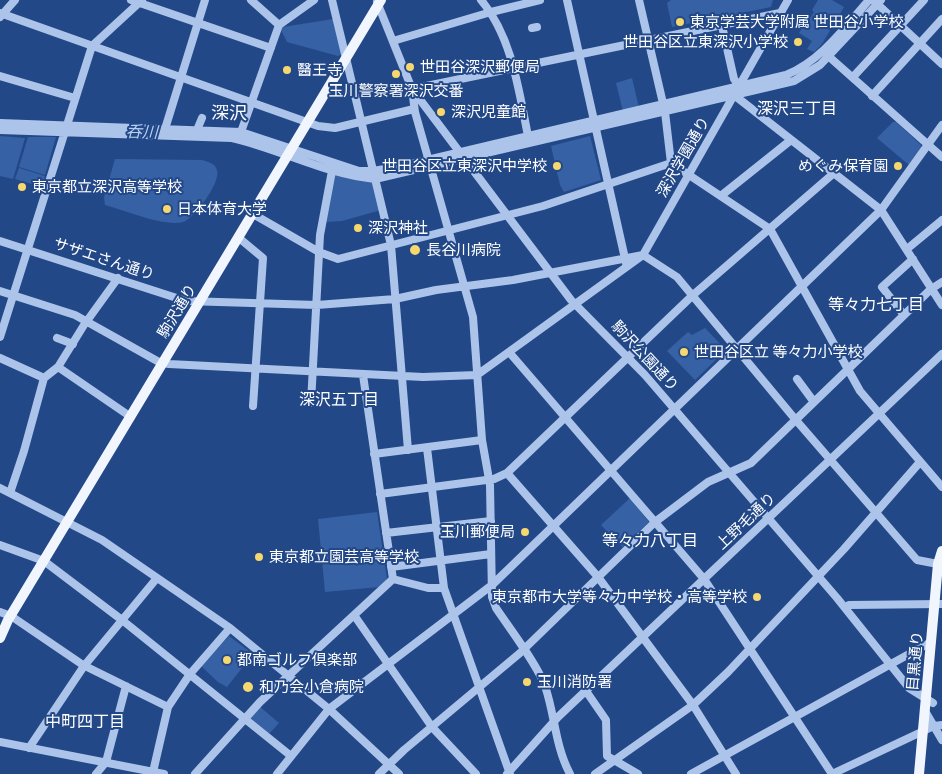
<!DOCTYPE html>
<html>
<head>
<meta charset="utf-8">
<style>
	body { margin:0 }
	canvas { display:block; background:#224888 }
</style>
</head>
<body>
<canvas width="942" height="774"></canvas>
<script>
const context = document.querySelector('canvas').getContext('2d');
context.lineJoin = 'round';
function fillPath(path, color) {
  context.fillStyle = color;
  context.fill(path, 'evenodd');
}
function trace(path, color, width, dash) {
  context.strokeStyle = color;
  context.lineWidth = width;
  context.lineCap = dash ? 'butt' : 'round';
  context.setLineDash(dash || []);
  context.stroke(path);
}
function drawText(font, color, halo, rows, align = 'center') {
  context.font = font + ' Ubuntu,"Noto Sans JP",sans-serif';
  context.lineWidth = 4;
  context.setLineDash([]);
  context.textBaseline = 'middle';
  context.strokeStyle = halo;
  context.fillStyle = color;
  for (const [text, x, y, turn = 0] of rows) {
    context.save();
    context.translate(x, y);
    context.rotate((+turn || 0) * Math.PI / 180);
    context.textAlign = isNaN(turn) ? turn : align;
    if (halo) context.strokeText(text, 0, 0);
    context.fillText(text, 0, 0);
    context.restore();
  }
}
const green = new Path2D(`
	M671 0H773L771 7 672 27 667 3Z
	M818 0H832L844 7 822 44 814 52 807 49 812 41 799 33 814 12 812 10Z
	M333 19 342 54 338 56 287 42 281 30 283 27Z
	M632 78 639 108 623 111 616 83Z
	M893 122H896L921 145V149L909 165 877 138Z
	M0 136 25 138 13 179 0 176Z
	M590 136 601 180 564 192 560 185 551 146Z
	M28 137H56L45 175 19 167Z
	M115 159 202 160C208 162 215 163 217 170 221 182 195 218 183 222 164 227 124 210 105 205L104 197Z
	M19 168 45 176 42 187 15 179Z
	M333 174 373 182 381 210 342 221 325 222Z
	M705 328 726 350 695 380 667 351 688 332 692 335Z
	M630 498 649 522 622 547 601 525Z
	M377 512 387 579 379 587 325 592 318 519Z
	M229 636 253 654 227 687 218 682 201 666Z
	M259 706 279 723 268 735 248 718Z`);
const minor = new Path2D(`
	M131 0 271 48
	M251 0 279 25
	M332 0 391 245 408 450
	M481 0C513 38 519 93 529 141
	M567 0 626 263
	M639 0 665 112 671 163
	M874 1 942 64
	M377 2 412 89 571 300 645 375 837 598 909 688 933 703
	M0 13 318 126 335 128 414 109
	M0 17 15 0
	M722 26 734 79 739 86
	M532 28 537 27
	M393 41 491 12 540 0
	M826 54 942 157
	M0 76 75 98
	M853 77 924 0
	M412 89 415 112 473 317 482 440 490 485 492 597 496 608C510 629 537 664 545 686 555 715 555 746 570 774
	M412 89 780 13
	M734 95 881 210 942 305
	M872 96 942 19
	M0 123 241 132 359 171H373L402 166 786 75C821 61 845 27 869 0
	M165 129 205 0
	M0 130 232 138C280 149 325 174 375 179L794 81 820 65 881 0
	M197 130 202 118
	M241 132 279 25 314 0
	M722 195 791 140
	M253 214 319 252 338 259 543 206 671 163 770 229 860 391 942 487
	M239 238 263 258 253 406
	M0 241 186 301 317 305 395 299 436 290 513 280 643 255 677 277 795 419 917 560 938 564
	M907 249 942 220
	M0 291 75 315 159 362 169 364 423 377 477 375 643 255 788 0
	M904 315 882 287 913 259
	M0 337 92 46 142 0
	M57 338 73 344
	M509 352 704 579 832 774
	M0 358 44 378 58 367 131 417
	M58 367 84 325 118 278
	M363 375 393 579
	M797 379 814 402
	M311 403 320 235 332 171
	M427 448 444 588 510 774
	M374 454 482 440
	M507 473 598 577 693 705 736 774
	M0 488 102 540 230 628 329 709 399 774
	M10 493 24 451 44 378
	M380 494 494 479 507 473 693 295 834 173
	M386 533 491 521
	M0 545 44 561 122 620 291 756
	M391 567 491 554
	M393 579 428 588H444
	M845 608 849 605 942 604
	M0 612 11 616 83 665 168 707
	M354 615 432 727 476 774
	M586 691 606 720 607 756 638 774
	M925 711 942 740
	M0 742 164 774
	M29 748 84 666 157 578
	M153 772 168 707 190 674 230 628
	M96 774 106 762 126 686
	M195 774 260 702 393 579
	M277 774 329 709 492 585 881 210 942 125
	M379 774 404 750 520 653 655 522 708 482 751 463 931 289 942 282
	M507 774 558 717 942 354
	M595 774 693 705 728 672 844 549 920 462
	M691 774 931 642
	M832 774 934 726 942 725`);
const major = new Path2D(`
	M0 638 8 620 381 0
	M919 774 938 564 942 551`);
const markers = [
	[680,22,5,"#f6d86f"],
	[798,42,5,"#f6d86f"],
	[410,67,5,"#f6d86f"],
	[287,70,5,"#f6d86f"],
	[396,74,5,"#f6d86f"],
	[441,112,5,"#f6d86f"],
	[557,166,5,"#f6d86f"],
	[898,166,5,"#f6d86f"],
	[22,187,5,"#f6d86f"],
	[167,209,5,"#f6d86f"],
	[358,228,5,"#f6d86f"],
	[415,250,6,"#f6d86f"],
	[684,352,5,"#f6d86f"],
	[525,532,5,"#f6d86f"],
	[259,557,5,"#f6d86f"],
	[757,597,5,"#f6d86f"],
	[227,660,5,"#f6d86f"],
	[527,682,5,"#f6d86f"],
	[248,687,6,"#f6d86f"]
];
const poiNames = [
	["東京学芸大学附属 世田谷小学校",690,22],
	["世田谷区立東深沢小学校",788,42,"right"],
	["世田谷深沢郵便局",420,67],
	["醫王寺",297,70],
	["玉川警察署深沢交番",396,91,"center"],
	["深沢児童館",451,112],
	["世田谷区立東深沢中学校",547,166,"right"],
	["めぐみ保育園",888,166,"right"],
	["東京都立深沢高等学校",32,187],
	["日本体育大学",177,209],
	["深沢神社",368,228],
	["長谷川病院",426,250],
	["世田谷区立 等々力小学校",694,352],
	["玉川郵便局",515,532,"right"],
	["東京都立園芸高等学校",269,557],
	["東京都市大学等々力中学校・高等学校",747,597,"right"],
	["都南ゴルフ倶楽部",237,660],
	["玉川消防署",537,682],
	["和乃会小倉病院",259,687]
];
const streetNames = [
	["深沢学園通り",683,157,-60],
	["サザエさん通り",104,259,18],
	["駒沢通り",177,311,-59],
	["駒沢公園通り",645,356,47],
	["上野毛通り",746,521,-43],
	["目黒通り",915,661,-85]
];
const neighbourhoodNames = [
	["深沢三丁目",797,109],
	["等々力七丁目",876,305],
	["深沢五丁目",339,400],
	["等々力八丁目",650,541],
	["中町四丁目",85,722]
];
const waterNames = [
	["呑川",142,132,2]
];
const quarterNames = [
	["深沢",229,113]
];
fillPath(green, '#3661a5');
trace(minor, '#adc4ea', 8);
trace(major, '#f1f5fe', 10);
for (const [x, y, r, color] of markers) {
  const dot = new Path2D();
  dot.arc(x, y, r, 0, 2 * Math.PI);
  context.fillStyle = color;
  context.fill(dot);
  trace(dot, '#224888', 2);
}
drawText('15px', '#fff', '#224888', poiNames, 'left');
drawText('15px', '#fff', '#224888', streetNames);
drawText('16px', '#fff', '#224888', neighbourhoodNames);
drawText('italic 16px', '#b8cff1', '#224888', waterNames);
drawText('18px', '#fff', '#224888', quarterNames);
</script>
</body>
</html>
